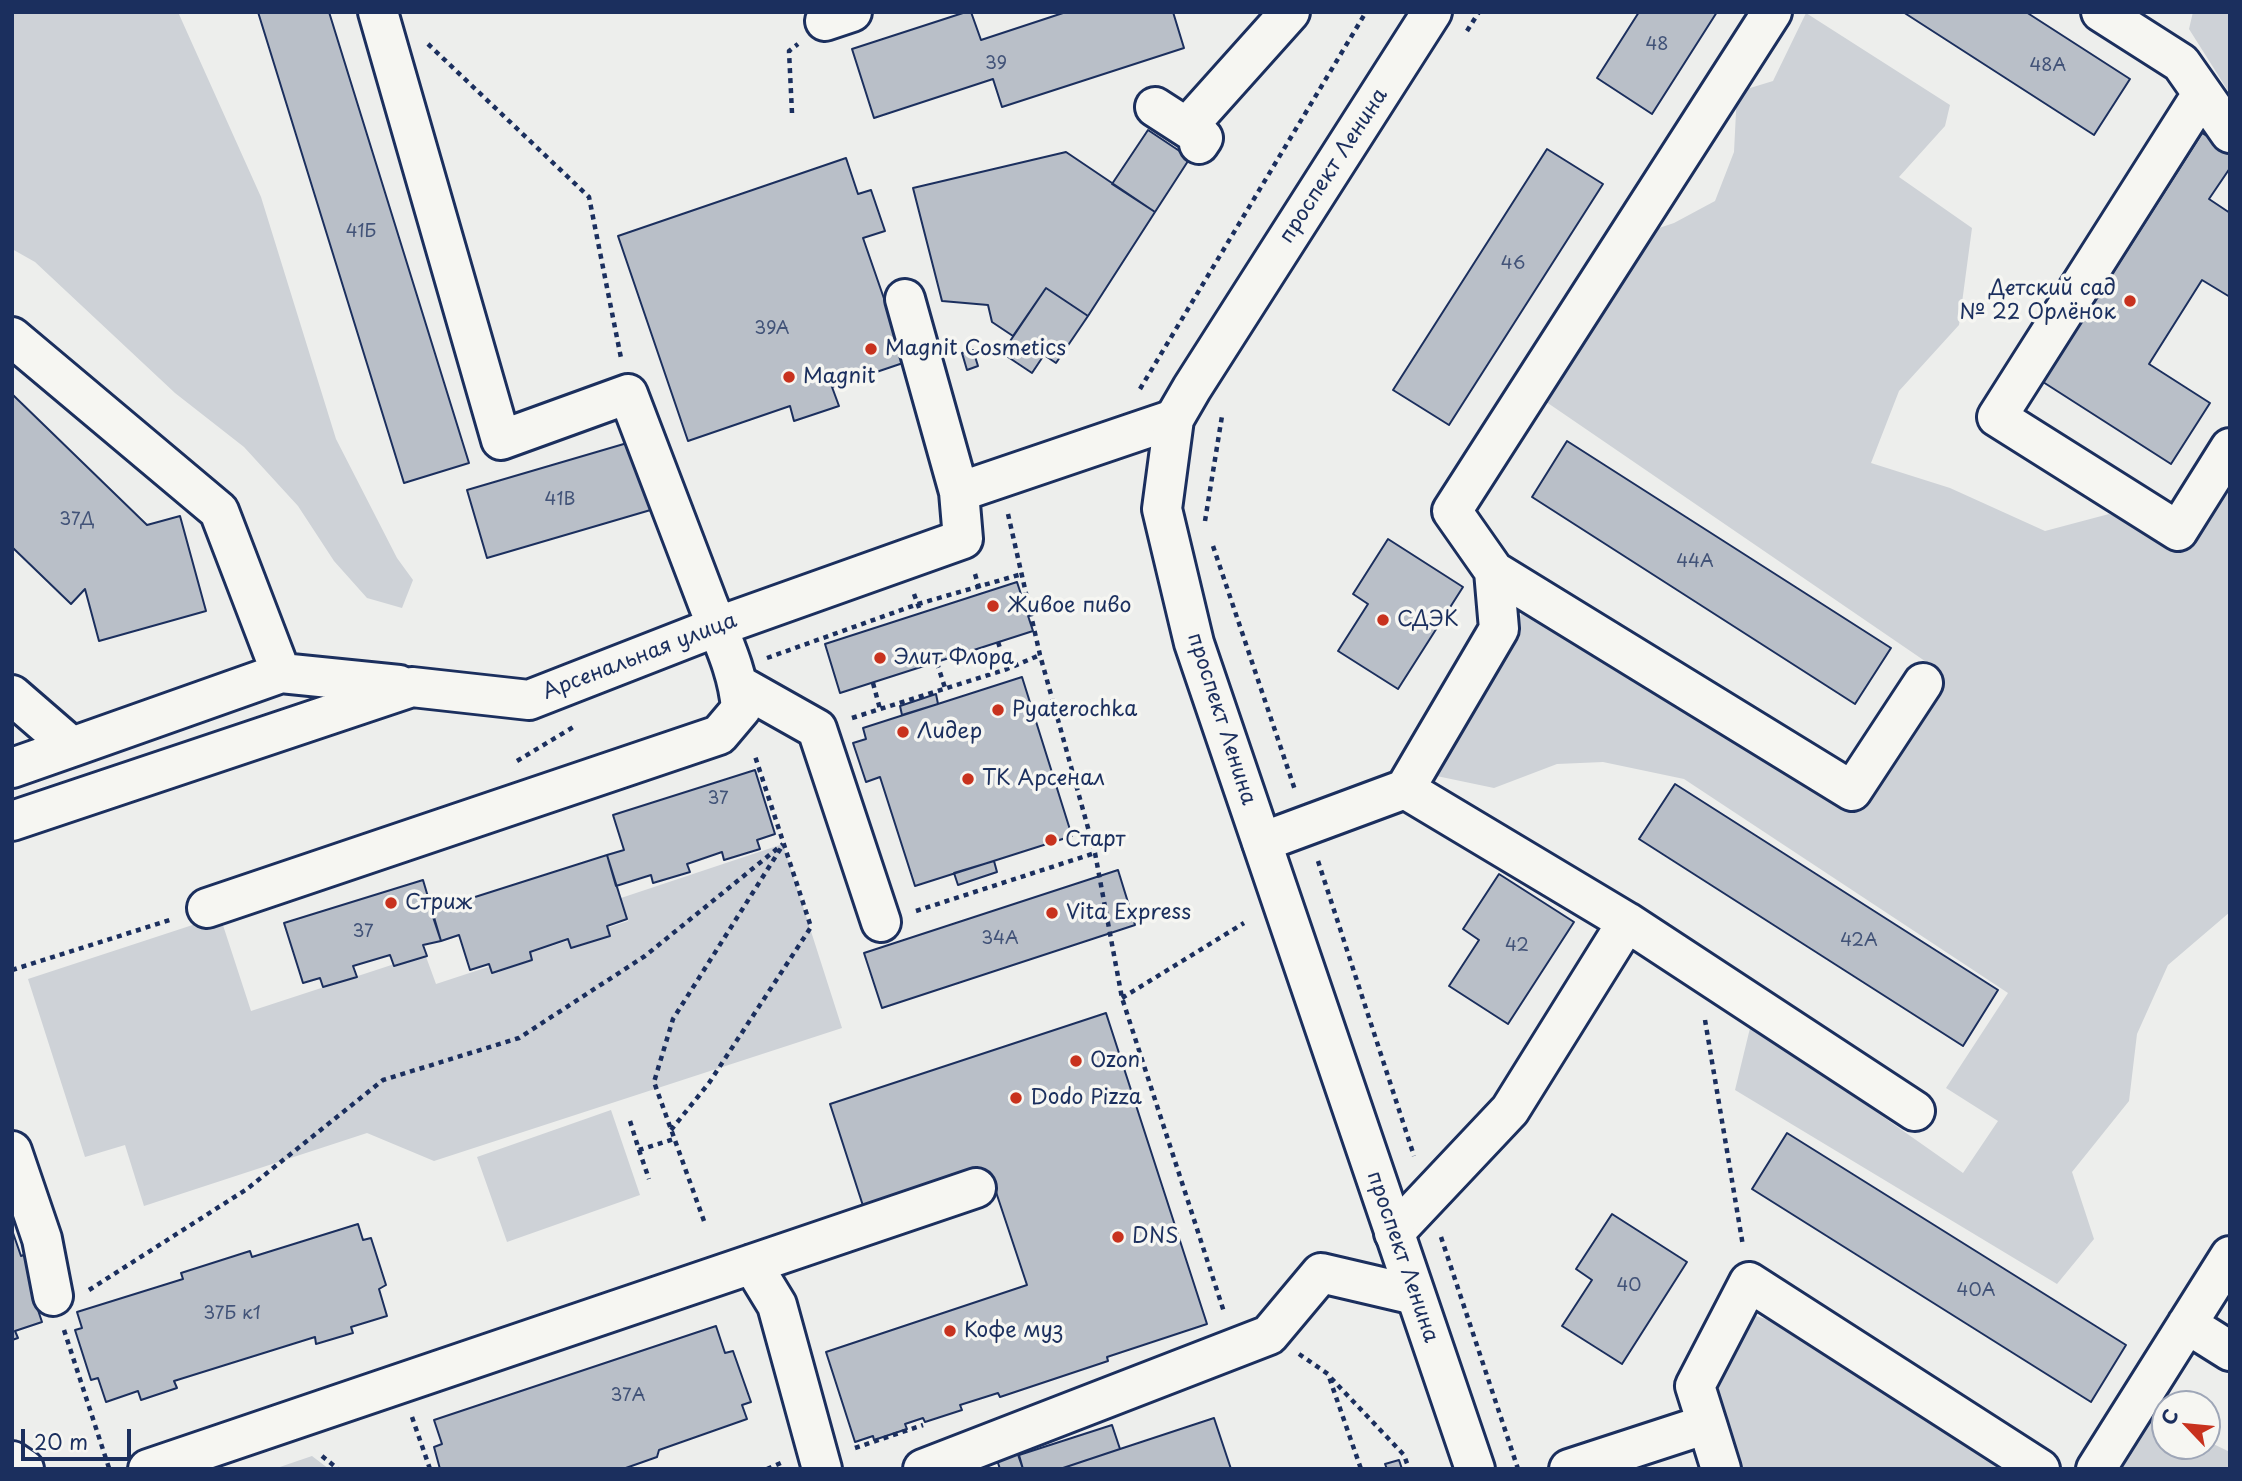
<!DOCTYPE html>
<html>
<head>
<meta charset="utf-8">
<style>
	body { margin:0 }
	#map { position:relative; width:2242px; height:1481px; overflow:hidden; background:#edeeec; font-family:"Playpen Sans",sans-serif }
	canvas { display:block }
	.frame { position:absolute; inset:0; border:14px solid #1b2f5e; pointer-events:none }
	.north { position:absolute; left:2151px; top:1390px; width:70px; height:70px; box-sizing:border-box; background:#f6f6f2; border:2px solid #9ea6b7; border-radius:50%; rotate:296deg; font-size:19px; font-weight:700; line-height:28px; text-align:center; color:#1b2f5e }
	.north::after { content:''; display:block; margin:auto; width:24px; height:32px; background:#c8321e; clip-path:polygon(50% 0,100% 100%,50% 72%,0 100%) }
	.scale { position:absolute; left:21px; top:1429px; width:110px; height:32px; box-sizing:border-box; border:4px solid #1b2f5e; border-top:0; padding-left:9px; font-size:21px; line-height:24px; white-space:nowrap; color:#1b2f5e; -webkit-text-stroke:5px #f6f6f2; paint-order:stroke }
</style>
</head>
<body>
<div id="map">
<canvas width="2242" height="1481"></canvas>
<div class="frame"></div>
<div class="north">С</div>
<div class="scale">20 m</div>
</div>
<script>
const context = document.querySelector('canvas').getContext('2d');
context.lineJoin = 'round';
function fillPath(path, color) {
  context.fillStyle = color;
  context.fill(path, 'evenodd');
}
function trace(path, color, width, dash) {
  context.strokeStyle = color;
  context.lineWidth = width;
  context.lineCap = dash ? 'butt' : 'round';
  context.setLineDash(dash || []);
  context.stroke(path);
}
function drawText(font, color, halo, rows, align = 'center') {
  context.font = font + ' "Playpen Sans",sans-serif';
  context.lineWidth = 7;
  context.setLineDash([]);
  context.textBaseline = 'middle';
  context.strokeStyle = halo;
  context.fillStyle = color;
  for (const [text, x, y, turn = 0] of rows) {
    context.save();
    context.translate(x, y);
    context.rotate((+turn || 0) * Math.PI / 180);
    context.textAlign = isNaN(turn) ? turn : align;
    if (halo) context.strokeText(text, 0, 0);
    context.fillText(text, 0, 0);
    context.restore();
  }
}
const green = new Path2D(`
	M12 12H178L261 197 336 439 397 558 413 580 402 608 367 598 334 561 298 506 244 447 175 393 35 262 12 249Z
	M2193 12H2230V94L2189 29Z
	M1806 13 1950 105 1945 126 1899 177 1972 228 1959 325 1899 391 1871 463 1950 488 2045 531 2109 514 2189 547 2230 479V912L2168 965 2137 1034 2129 1101 2072 1172 2094 1239 2057 1284 1735 1090 1751 1024 1963 1173 1998 1121 1946 1088 2008 993 1684 779 1603 762 1557 764 1494 788 1427 774 1525 608 1848 812 1938 670 1539 397 1641 234 1674 223 1715 201 1734 152 1737 92 1773 81Z
	M783 844 842 1028 434 1161 367 1133 144 1206 125 1145 85 1157 28 979 220 916 251 1011 425 954 436 984 628 921 621 898Z
	M611 1110 640 1195 507 1242 477 1157Z
	M1746 1313 1799 1329 2012 1469H1734L1712 1381Z
	M2150 1413 2165 1420V1446H2207V1441L2230 1452V1469H2112Z
	M312 1456 329 1469H274Z`);
const building = new Path2D(`
	M258 12H329L469 463 404 483Z
	M966 12H971L981 40 1066 12H1173L1184 48 1002 107 993 79 874 118 852 49Z
	M1639 12H1717L1652 114 1597 78Z
	M1903 12H2026L2130 79 2094 135Z
	M1148 130 1190 158 1155 212 1112 184Z
	M2202 133 2230 150V168L2209 199 2230 213V297L2202 280 2149 364 2210 403 2171 464 2043 382Z
	M1547 149 1603 184 1449 425 1393 390Z
	M1066 152 1155 212 1088 316 1046 288 1013 336 992 322 988 305 942 301 913 188Z
	M846 158 858 194 871 190 885 231 863 238 906 362 832 387 839 406 794 421 790 406 688 441 618 236Z
	M1046 288 1088 316 1056 363 1044 355 1032 373 1002 353Z
	M973 350 978 366 967 370 962 353Z
	M12 394 147 525 180 516 206 611 99 641 85 589 71 604 12 547Z
	M634 441 654 509 487 558 467 490Z
	M1567 441 1891 648 1855 704 1532 497Z
	M1388 539 1463 587 1398 689 1338 651 1368 604 1353 594Z
	M1017 582 1033 631 840 693 825 644Z
	M1022 677 1072 836 915 886 880 777 866 782 853 743 866 739 863 728Z
	M936 694 938 704 902 715 900 706Z
	M755 770 775 834 757 840 760 849 724 860 722 852 687 864 690 872 653 883 651 875 616 886 607 855 624 850 613 815Z
	M1675 784 1998 990 1963 1046 1639 839Z
	M607 855 627 919 607 926 610 936 571 948 568 939 530 952 532 960 492 973 489 964 470 970 459 935 441 941 431 911Z
	M994 861 997 872 958 885 954 873Z
	M1118 870 1135 925 882 1008 864 953Z
	M1499 874 1574 922 1508 1024 1449 986 1479 940 1463 929Z
	M423 880 441 941 423 945 427 956 394 966 390 955 353 966 357 977 323 987 320 978 303 983 284 923Z
	M1106 1013 1207 1324 1107 1357 1108 1361 1000 1397 998 1393 960 1405 962 1410 925 1422 923 1418 905 1424 907 1429 874 1440 873 1436 855 1442 826 1352 1027 1285 990 1174 866 1215 830 1104Z
	M1787 1133 2126 1345 2091 1402 1752 1189Z
	M1612 1214 1687 1262 1622 1364 1562 1326 1592 1280 1576 1269Z
	M358 1224 363 1240 371 1238 386 1285 379 1289 387 1316 351 1327 353 1333 316 1344 315 1337 174 1381 177 1388 141 1400 138 1391 106 1402 98 1378 91 1380 75 1330 82 1328 77 1312 183 1279 181 1273 250 1251 252 1257Z
	M12 1230 21 1256 29 1253 39 1286 31 1289 42 1322 15 1331 18 1338 12 1340Z
	M716 1326 725 1353 733 1351 751 1402 742 1405 747 1419 659 1450 657 1457 623 1469H440L434 1447 442 1444 434 1420Z
	M1214 1418 1231 1469H1060L1120 1449Z
	M1112 1425 1120 1449 1060 1469H1023L1019 1455Z
	M1016 1449 1023 1469H1000L996 1457Z
	M1399 1460 1402 1469H1387L1385 1464Z`);
const path = new Path2D(`
	M1467 31 1479 12
	M428 44 589 197 621 358
	M792 113 789 51 798 44
	M1140 389 1366 12
	M1008 514 1040 655 1095 853 1122 998 1224 1312
	M1205 521 1222 416
	M1213 546 1295 790
	M975 574 981 594
	M914 594 921 613
	M998 642 1007 669
	M767 658 918 604 1022 574
	M937 663 945 688
	M873 683 880 709
	M852 718 1007 669 1040 655
	M517 761 575 726
	M1318 861 1414 1156
	M916 911 1095 853
	M12 970 173 919
	M1122 998 1244 923
	M1705 1020 1743 1246
	M630 1121 639 1150 674 1139
	M671 1130 709 1083 811 927 754 753
	M639 1150 649 1179
	M704 1221 654 1082 673 1019 781 848
	M1441 1237 1518 1469
	M89 1290 247 1189 383 1080 519 1038 645 956 783 844
	M64 1330 109 1468
	M1299 1354 1328 1374 1361 1469
	M1331 1378 1404 1455 1409 1469
	M412 1417 430 1469
	M855 1448 923 1425
	M322 1456 338 1469
	M767 1469 783 1462`);
const minor = new Path2D(`
	M2101 12 2181 63 2230 133
	M825 21 852 12
	M2202 94 1997 417 2178 531 2230 448
	M1155 107 1203 138 1199 144
	M1187 127 1290 12
	M905 299 959 492
	M12 337 219 511 281 673
	M1494 571 1852 791 1923 683
	M739 685 817 729 881 922
	M12 695 72 747 281 673 399 685
	M12 768 72 747
	M1405 789 1627 922 1915 1111
	M12 821 412 687 529 700 716 627 963 539 959 492 1174 419
	M1262 842 1405 789 1499 629 1494 571 1452 511 1772 12
	M207 908 719 735 741 709C738 668 719 634 705 596 679 529 654 461 628 394L501 440 378 12
	M12 1151 42 1239 53 1296
	M1394 1233 1510 1110 1627 922
	M752 1264 777 1305 822 1469
	M2187 1324 2230 1351
	M1707 1424 1721 1469
	M12 1461 24 1469
	M148 1469 976 1188
	M923 1469 1269 1335 1321 1273 1415 1295
	M1569 1469 1707 1424 1695 1386 1749 1282 2040 1469
	M2096 1469 2230 1256`);
const major = new Path2D(`
	M1432 12 1192 388 1174 419 1162 509 1194 643 1475 1469`);
const markers = [
	[2130,301,7,"#c8321e"],
	[871,349,7,"#c8321e"],
	[789,377,7,"#c8321e"],
	[993,606,7,"#c8321e"],
	[1383,620,7,"#c8321e"],
	[880,658,7,"#c8321e"],
	[998,710,7,"#c8321e"],
	[903,732,7,"#c8321e"],
	[968,779,7,"#c8321e"],
	[1051,840,7,"#c8321e"],
	[391,903,7,"#c8321e"],
	[1052,913,7,"#c8321e"],
	[1076,1061,7,"#c8321e"],
	[1016,1098,7,"#c8321e"],
	[1118,1237,7,"#c8321e"],
	[950,1331,7,"#c8321e"]
];
const numberNames = [
	["48",1657,45],
	["39",996,64],
	["48А",2048,66],
	["41Б",361,232],
	["46",1513,264],
	["39А",772,329],
	["41В",560,500],
	["37Д",77,520],
	["44А",1695,562],
	["37",718,799],
	["37",363,932],
	["34А",1000,939],
	["42А",1859,941],
	["42",1517,946],
	["40",1629,1286],
	["40А",1976,1291],
	["37Б к1",232,1314],
	["37А",628,1396]
];
const streetNames = [
	["проспект Ленина",1334,166,-57],
	["Арсенальная улица",640,657,-21],
	["проспект Ленина",1221,719,72],
	["проспект Ленина",1402,1257,71]
];
const poiNames = [
	["Детский сад",2116,289,"right"],
	["№ 22 Орлёнок",2116,313,"right"],
	["Magnit Cosmetics",885,349],
	["Magnit",803,377],
	["Живое пиво",1007,606],
	["СДЭК",1397,620],
	["Элит Флора",894,658],
	["Pyaterochka",1012,710],
	["Лидер",917,732],
	["ТК Арсенал",982,779],
	["Старт",1065,840],
	["Стриж",405,903],
	["Vita Express",1066,913],
	["Ozon",1090,1061],
	["Dodo Pizza",1030,1098],
	["DNS",1132,1237],
	["Кофе муз",964,1331]
];
fillPath(green, '#ced2d7');
fillPath(building, '#b9bfc8');
trace(building, '#1b2f5e', 2);
trace(minor, '#1b2f5e', 44);
trace(major, '#1b2f5e', 44);
trace(path, '#1b2f5e', 4.5, [5, 5]);
trace(minor, '#f6f6f2', 38);
trace(major, '#f6f6f2', 38);
for (const [x, y, r, color] of markers) {
  const dot = new Path2D();
  dot.arc(x, y, r, 0, 2 * Math.PI);
  context.fillStyle = color;
  context.fill(dot);
  trace(dot, '#f6f6f2', 2.5);
}
drawText('18px', '#425378', null, numberNames);
drawText('21px', '#1b2f5e', '#f6f6f2', streetNames);
drawText('21px', '#1b2f5e', '#f6f6f2', poiNames, 'left');
</script>
</body>
</html>
